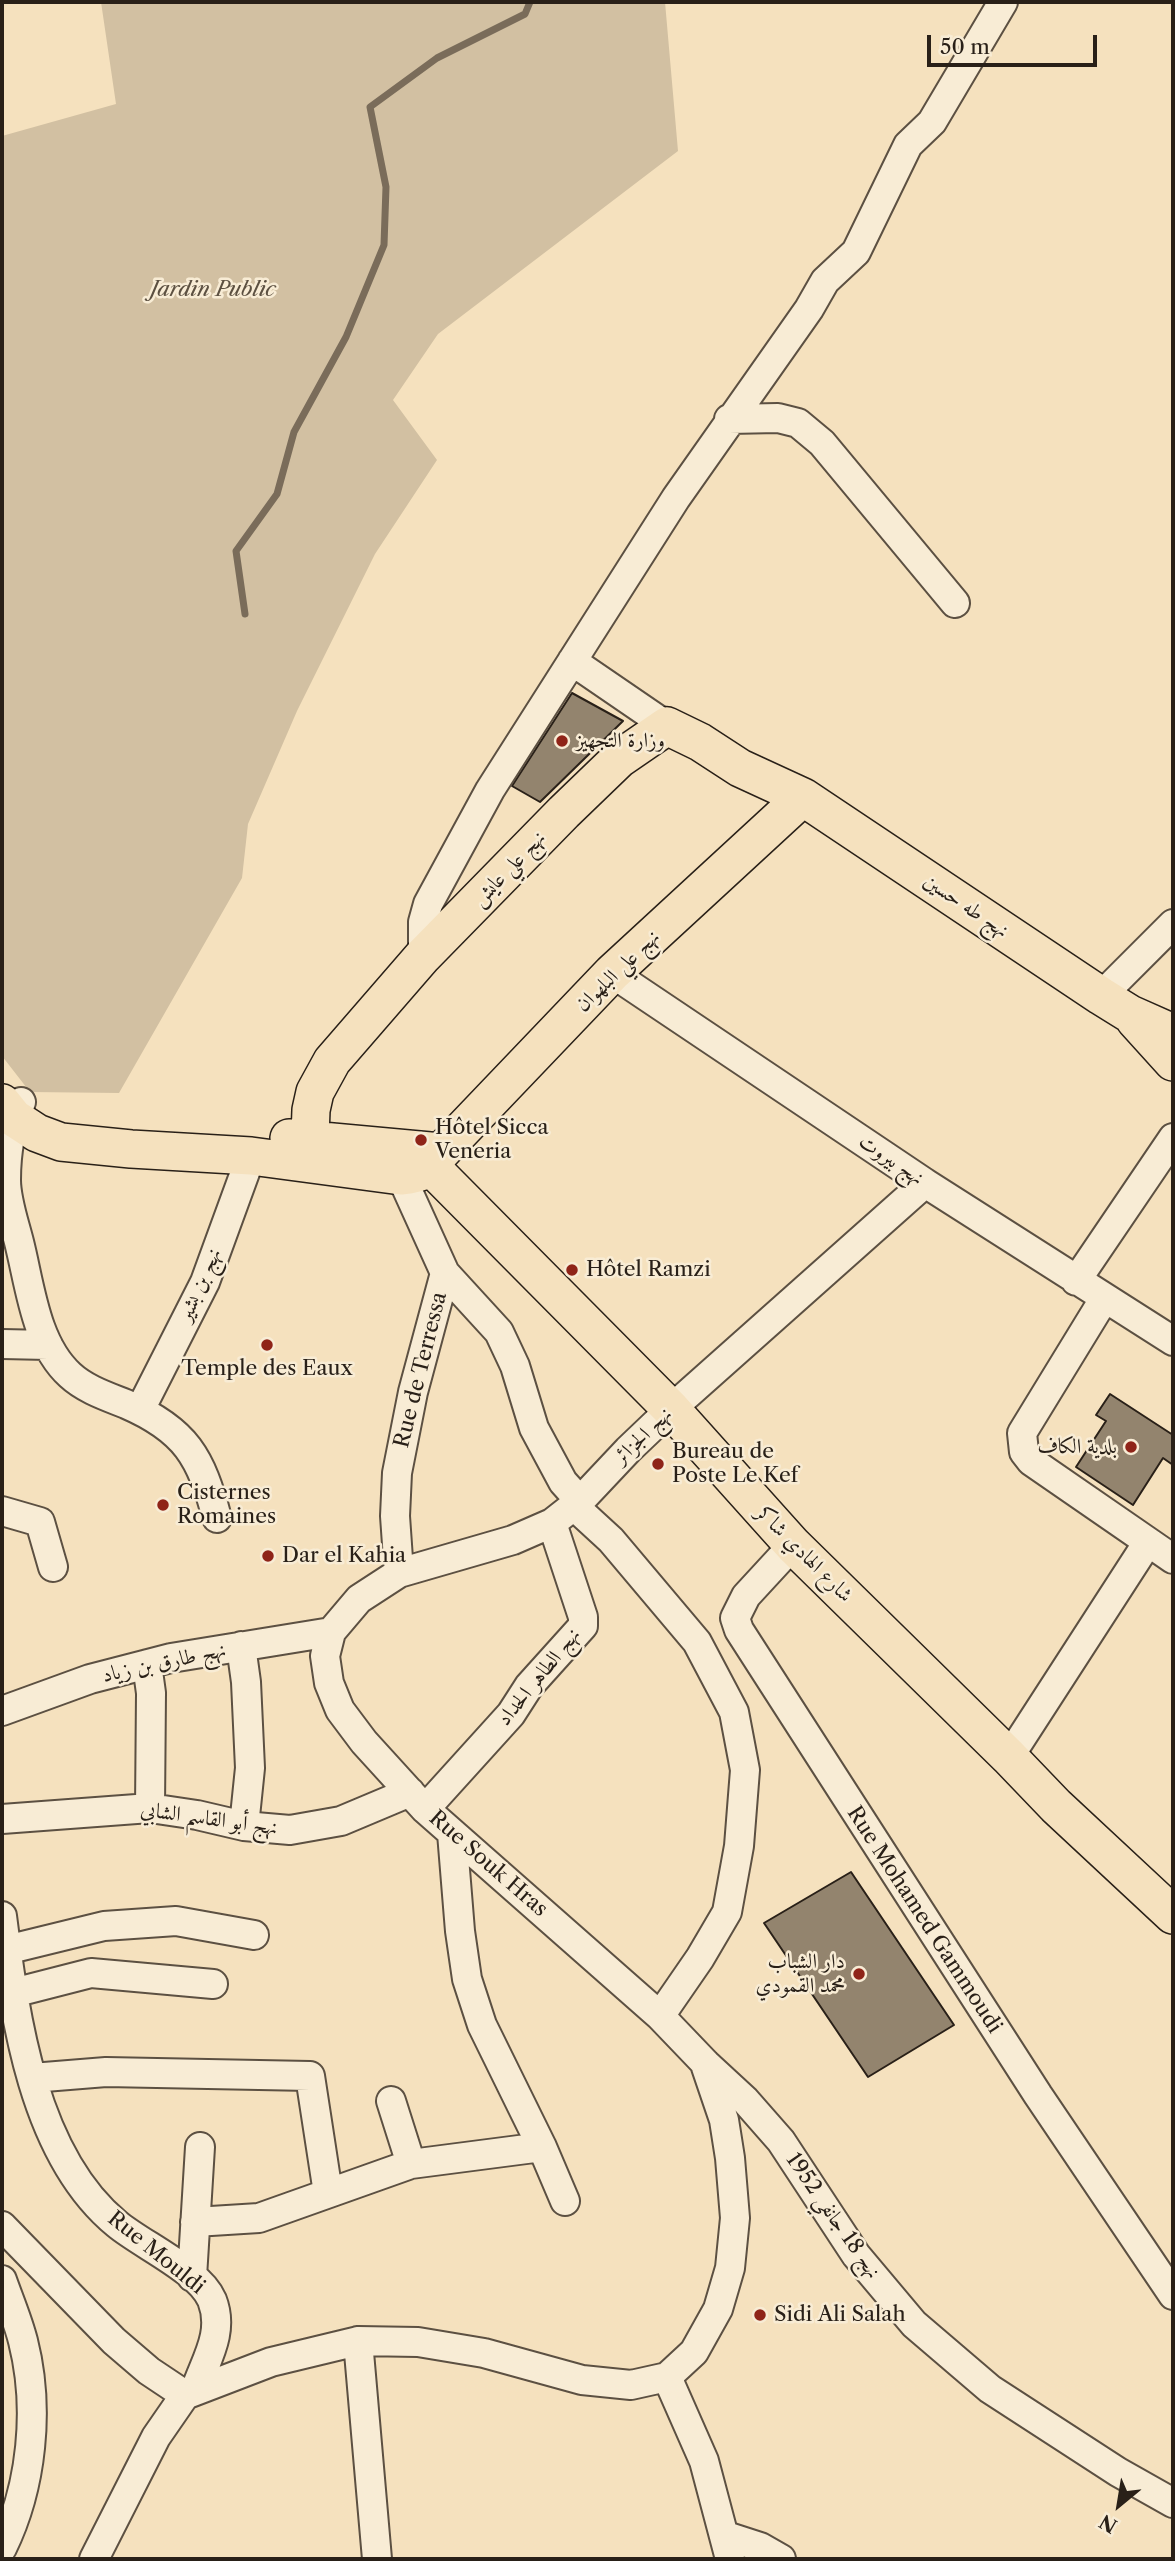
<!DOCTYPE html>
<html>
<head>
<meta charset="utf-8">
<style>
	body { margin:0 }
	#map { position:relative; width:1175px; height:2561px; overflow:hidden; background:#f5e1be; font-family:"Libre Caslon Text",serif }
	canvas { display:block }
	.frame { position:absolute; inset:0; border:4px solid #292018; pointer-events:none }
	.north { position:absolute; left:1084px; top:2470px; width:70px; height:70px; -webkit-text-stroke:5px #f8ecd5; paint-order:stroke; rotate:210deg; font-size:19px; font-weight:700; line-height:28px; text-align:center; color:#292018 }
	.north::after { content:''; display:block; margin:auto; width:24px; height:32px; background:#292018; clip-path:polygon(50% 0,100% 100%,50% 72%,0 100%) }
	.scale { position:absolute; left:927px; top:35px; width:170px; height:32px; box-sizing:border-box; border:4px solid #292018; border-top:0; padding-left:9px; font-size:21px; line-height:24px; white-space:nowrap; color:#292018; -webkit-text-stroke:5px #f8ecd5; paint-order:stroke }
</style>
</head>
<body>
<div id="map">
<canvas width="1175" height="2561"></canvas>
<div class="frame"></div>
<div class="north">N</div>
<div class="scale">50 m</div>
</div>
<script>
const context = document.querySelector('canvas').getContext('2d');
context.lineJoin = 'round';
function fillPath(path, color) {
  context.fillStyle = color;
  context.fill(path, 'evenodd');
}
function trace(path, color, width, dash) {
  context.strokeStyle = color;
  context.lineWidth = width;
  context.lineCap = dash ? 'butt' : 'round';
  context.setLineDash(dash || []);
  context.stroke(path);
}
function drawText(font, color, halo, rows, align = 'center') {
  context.font = font + ' "Libre Caslon Text",Amiri,serif';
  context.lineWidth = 5;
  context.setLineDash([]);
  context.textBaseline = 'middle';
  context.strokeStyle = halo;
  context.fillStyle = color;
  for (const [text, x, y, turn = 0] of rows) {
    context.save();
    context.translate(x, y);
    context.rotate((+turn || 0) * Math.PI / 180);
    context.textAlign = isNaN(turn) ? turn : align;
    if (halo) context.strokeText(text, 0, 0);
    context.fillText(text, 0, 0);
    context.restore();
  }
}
const green = new Path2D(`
	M101 2H665L678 151 438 334 393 400 437 460 375 554 297 711 248 824 242 878 119 1093 30 1092 2 1056V136L116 104Z`);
const stream = new Path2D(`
	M245 614 236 551 277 494 294 432 346 337 384 245 386 187 370 107 437 58 525 14 530 2`);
const building = new Path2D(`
	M572 693 623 721 540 802 512 786Z
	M1110 1394 1173 1435V1465L1163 1458 1133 1505 1076 1467 1106 1421 1096 1415Z
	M851 1872 954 2025 868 2077 764 1923Z`);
const minor = new Path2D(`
	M729 419 778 418 798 423 822 443 955 603
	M572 661 667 726
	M423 956V922L428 904 490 790 676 498 809 309 825 281 856 252 908 145 932 122 1003 2
	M612 973 925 1183 1173 1341
	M1101 996 1173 924
	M21 1102C10 1127 6 1153 6 1180 6 1200 14 1222 19 1242 30 1285 35 1343 70 1375 85 1389 106 1396 126 1404 186 1430 201 1457 217 1518
	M925 1183 671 1409 628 1450 580 1501 552 1523 513 1540 399 1573 359 1599 331 1632 325 1656 329 1683 340 1710 364 1742 425 1809 660 2016 706 2064 745 2100 781 2141 856 2255 914 2324 990 2389 1118 2472 1173 2503
	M445 1273 499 1332 515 1366 534 1428 563 1482 580 1501
	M1076 1281 1173 1138
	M1104 1299 1022 1433 1024 1452 1031 1461 1173 1559
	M2 1344 48 1345
	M140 1410 205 1282 251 1156
	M574 1506 611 1540 697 1642 734 1712 745 1770 739 1846 727 1912 700 1958 660 2016
	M2 1511 40 1522 53 1567
	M793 1545 746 1596 735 1618 739 1630 1038 2095 1173 2295
	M399 1573 395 1516 397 1473 413 1392 445 1273 401 1176
	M241 1646 246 1682 250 1768 244 1826
	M147 1664 151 1693 150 1808
	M2 1711 90 1679 171 1658 331 1632
	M1009 1757 1148 1542
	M425 1809 511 1714 529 1686 583 1626V1617L552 1523
	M2 1819 150 1808 197 1815 244 1826 290 1830 341 1821 410 1792
	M452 1833 460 1931 467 1979 482 2025 542 2147 565 2201
	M2 1916C15 2017 33 2155 117 2224 142 2245 199 2270 212 2300 225 2333 205 2361 195 2391
	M6 1950 104 1926 176 1921 254 1935
	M13 1993 91 1973 213 1984
	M32 2078 106 2072 310 2076 328 2193
	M391 2101 411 2164
	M195 2222 259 2218 411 2164 542 2147
	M2 2226 114 2341 149 2371 185 2395
	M192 2277 200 2147
	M2 2280C9 2300 18 2321 23 2341 40 2408 32 2487 2 2548
	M358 2341 377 2559
	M667 2377 704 2461 730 2559
	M726 2536 760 2547 781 2559
	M94 2559 156 2437 185 2395 271 2362 358 2341 418 2342 484 2353 582 2380 631 2385 667 2377 694 2352 718 2309 730 2268 735 2218 730 2158 724 2120 706 2067`);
const major = new Path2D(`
	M1135 1020 1173 1062
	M2 1103 14 1118 37 1133 61 1142 131 1149 251 1156 401 1176C423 1174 429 1170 441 1152L612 973 803 797
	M289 1138 441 1152
	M419 1150 431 1167 671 1409 793 1545 1009 1757 1056 1806 1173 1915
	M309 1163 311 1110 315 1092 332 1061 423 956 564 812 619 759 667 726 700 742 740 768 803 797 1101 996 1130 1014 1173 1033`);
const markers = [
	[562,741,7,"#8f2418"],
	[421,1140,7,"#8f2418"],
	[572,1270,7,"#8f2418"],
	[267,1345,7,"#8f2418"],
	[1131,1447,7,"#8f2418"],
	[658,1464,7,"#8f2418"],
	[163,1505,7,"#8f2418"],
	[268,1556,7,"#8f2418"],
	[859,1974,7,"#8f2418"],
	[760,2315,7,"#8f2418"]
];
const parkNames = [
	["Jardin Public",213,290]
];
const poiNames = [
	["وزارة التجهيز",576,741],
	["Hôtel Sicca",435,1128],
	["Veneria",435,1152],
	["Hôtel Ramzi",586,1270],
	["Temple des Eaux",267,1369,"center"],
	["بلدية الكاف",1117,1447,"right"],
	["Bureau de",672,1452],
	["Poste Le Kef",672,1476],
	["Cisternes",177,1493],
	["Romaines",177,1517],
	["Dar el Kahia",282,1556],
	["دار الشباب",845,1962,"right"],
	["محمد القمودي",845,1986,"right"],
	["Sidi Ali Salah",774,2315]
];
const streetNames = [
	["نهج علي عايش",509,869,-46],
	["نهج طه حسين",966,906,34],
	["نهج علي البلهوان",618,971,-44],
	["نهج بيروت",891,1160,34],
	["نهج بن بشير",200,1285,-66],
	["Rue de Terressa",421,1370,-76],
	["نهج الجزائر",643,1436,-44],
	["شارع الهادي شاكر",804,1554,45],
	["نهج طارق بن زياد",164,1663,-12],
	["نهج الطاهر الحداد",539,1677,-51],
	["نهج أبو القاسم الشابي",209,1819,8],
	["Rue Souk Hras",488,1864,41],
	["Rue Mohamed Gammoudi",924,1920,57],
	["نهج 18 جانفي 1952",833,2216,55],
	["Rue Mouldi",156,2253,39]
];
fillPath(green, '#d2c0a2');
trace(stream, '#7a6c5a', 7);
fillPath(building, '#93846e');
trace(building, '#292018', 2);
trace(minor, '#5c5042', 32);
trace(major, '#292018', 40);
trace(minor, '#f8ecd5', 28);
trace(major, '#f5e1be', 37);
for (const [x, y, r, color] of markers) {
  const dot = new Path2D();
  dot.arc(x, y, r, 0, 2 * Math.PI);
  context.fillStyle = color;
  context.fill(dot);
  trace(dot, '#f8ecd5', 2.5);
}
drawText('italic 21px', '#5c5041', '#f8ecd5', parkNames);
drawText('21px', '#292018', '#f8ecd5', poiNames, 'left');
drawText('21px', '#292018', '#f8ecd5', streetNames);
</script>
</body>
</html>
